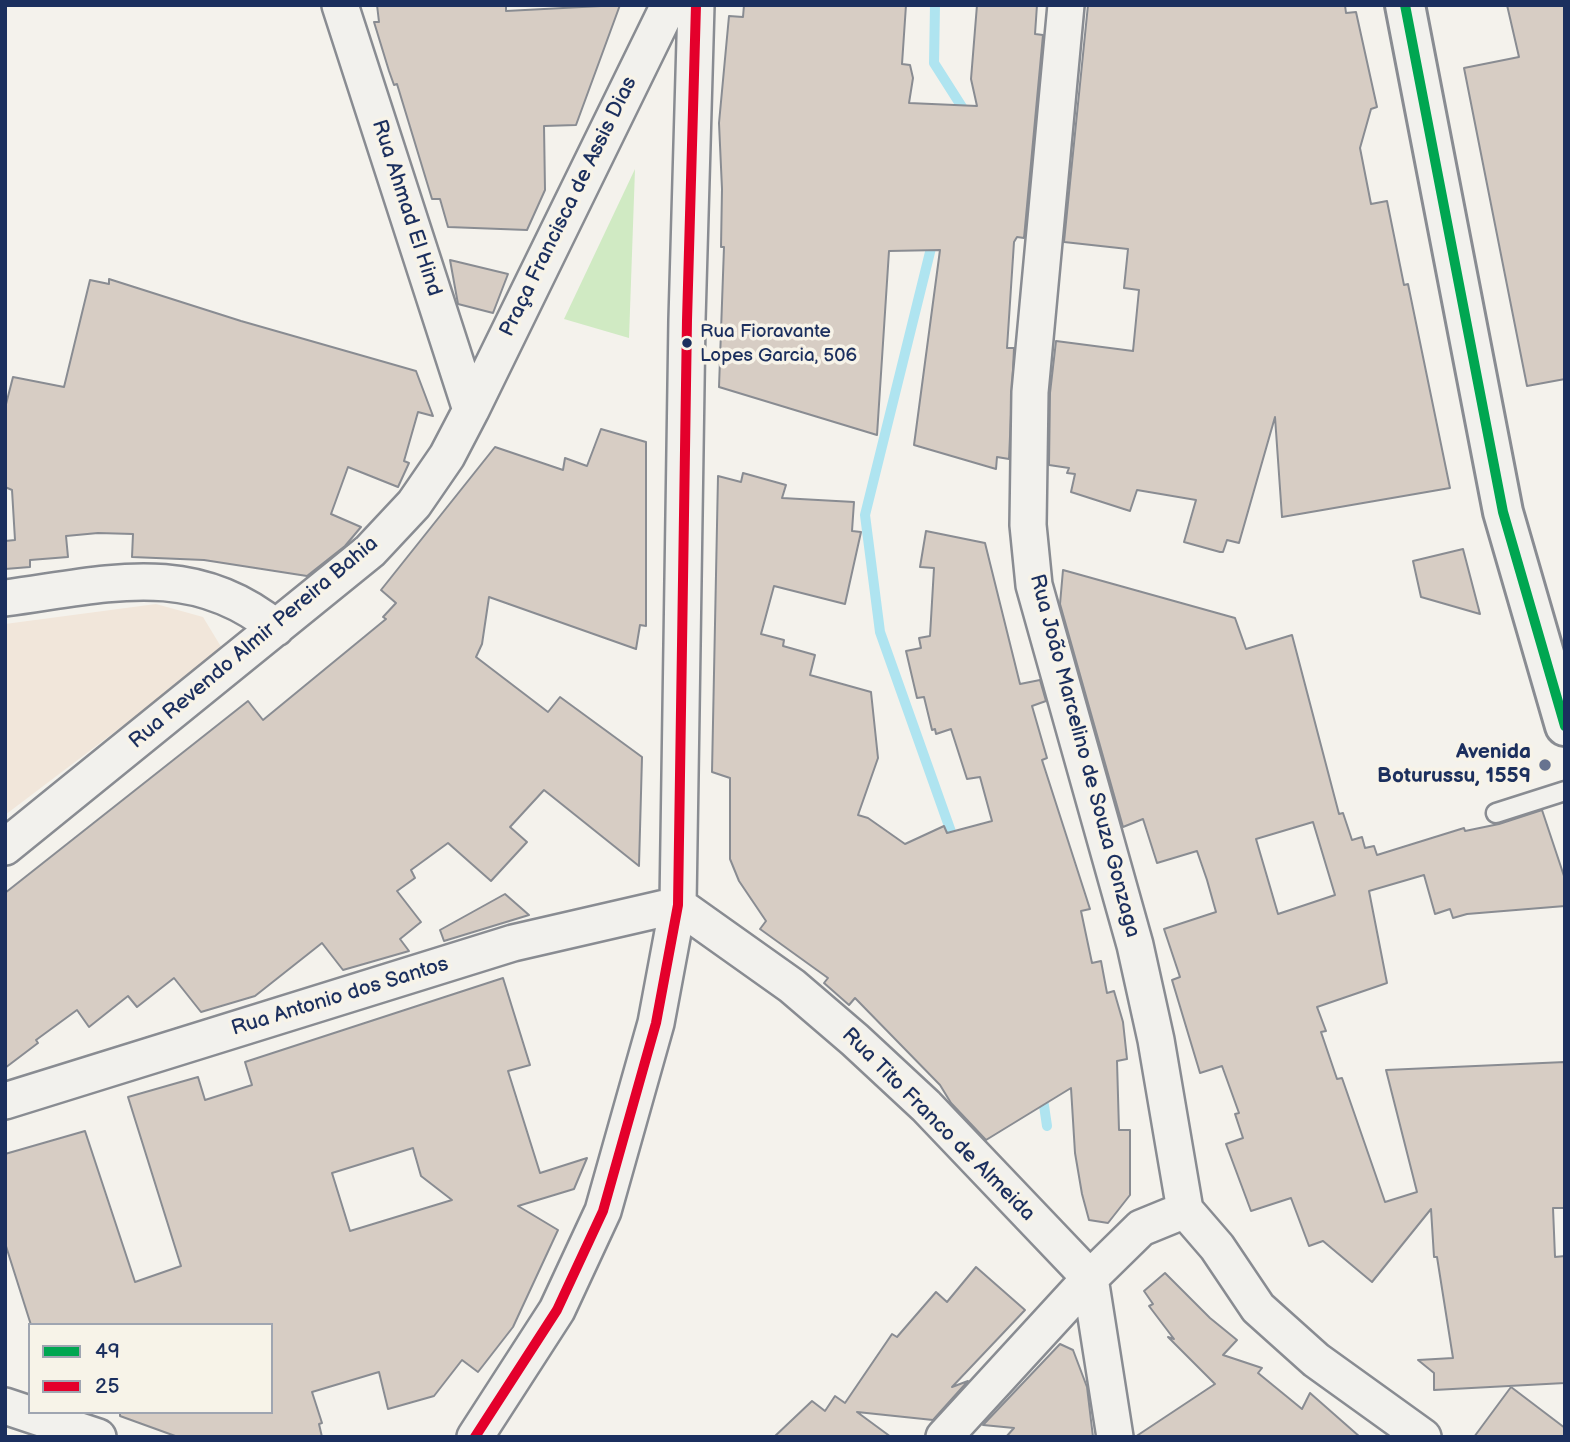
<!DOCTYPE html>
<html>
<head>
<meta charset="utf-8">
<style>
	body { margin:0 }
	#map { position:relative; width:1570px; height:1442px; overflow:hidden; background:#f4f2ec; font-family:"Balsamiq Sans",sans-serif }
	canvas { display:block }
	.frame { position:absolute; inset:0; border:7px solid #1b2f5e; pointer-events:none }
	.legend { position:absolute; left:28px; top:1323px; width:245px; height:91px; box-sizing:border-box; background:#f7f3e8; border:2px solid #9fa5b1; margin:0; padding:9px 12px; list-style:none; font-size:21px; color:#1b2f5e }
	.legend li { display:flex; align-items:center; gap:14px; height:35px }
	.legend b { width:35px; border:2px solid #9fa5b1 }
</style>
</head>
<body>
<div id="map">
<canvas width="1570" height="1442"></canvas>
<div class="frame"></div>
<ul class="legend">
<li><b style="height:9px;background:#00a651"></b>49</li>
<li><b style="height:9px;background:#e4002b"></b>25</li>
</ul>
</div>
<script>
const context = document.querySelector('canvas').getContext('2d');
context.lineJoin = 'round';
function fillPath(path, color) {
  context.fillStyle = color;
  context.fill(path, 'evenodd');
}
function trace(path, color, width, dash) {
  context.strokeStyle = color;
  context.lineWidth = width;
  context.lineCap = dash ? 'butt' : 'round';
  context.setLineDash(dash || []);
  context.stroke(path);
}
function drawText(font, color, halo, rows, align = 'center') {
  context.font = font + ' "Balsamiq Sans",sans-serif';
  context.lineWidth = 7;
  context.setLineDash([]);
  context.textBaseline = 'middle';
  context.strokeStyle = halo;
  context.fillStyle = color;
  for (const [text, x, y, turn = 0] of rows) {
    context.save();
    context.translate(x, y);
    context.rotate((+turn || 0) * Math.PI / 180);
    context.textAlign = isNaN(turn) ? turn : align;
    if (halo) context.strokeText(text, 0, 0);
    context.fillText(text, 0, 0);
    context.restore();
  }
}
const built = new Path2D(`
	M156 604 203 617 223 650 5 815V624Z`);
const green = new Path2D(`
	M635 169 629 338 564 319Z`);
const stream = new Path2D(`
	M935 5 934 63 962 107 960 116
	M933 240 865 515 880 632 955 843
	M1042 1092 1047 1126`);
const building = new Path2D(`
	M377 5H506V11L620 5 576 125 544 126 545 190 527 230 448 227 440 199H432L397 84 394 85 389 71 374 22H379Z
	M744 5H906L902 64 910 65 913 78 909 103 977 106 971 79 977 5H1037L1035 34 1043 35 1024 238 1017 237 1014 242 1007 348H1014L1009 459 997 457 996 469 914 445 940 250 889 251 877 435 719 387 724 247H721L722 189 719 123 729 16 743 17Z
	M1088 5H1345L1346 13 1356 12 1377 107 1371 109 1360 148 1371 204 1387 201 1404 285 1408 284 1450 488 1282 517 1275 417 1239 543 1227 540 1223 552H1220L1184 542 1196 500 1137 490 1130 511 1071 492 1075 474 1067 473 1069 468 1049 465 1050 393 1056 341 1133 351 1139 290 1124 288 1128 249 1064 242Z
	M1507 5H1565V379L1527 386 1464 68 1519 57Z
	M450 260 508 274 493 313 458 304Z
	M109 279 241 321 416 371 433 416 418 412 404 461 409 463 398 487 348 467 331 514 361 527 345 546 307 576 204 560 132 557 133 534 98 533 66 536 68 557 30 560V567L5 569V541L15 540 12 490 5 487V408L13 377 64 387 90 280 109 284Z
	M601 429 646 442V626L640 625 636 649 489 597 482 644 476 657 548 712 560 697 642 757 639 866 544 790 510 827 527 842 491 881 448 843 411 870 415 878 397 891 421 922 400 939 409 951 343 970 322 943 255 996 201 1012 174 978 137 1007 128 996 89 1027 77 1010 36 1040 38 1043 5 1068V893L248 701 263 720 386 619 383 617 396 603 381 590 495 447 563 470 565 458 587 466Z
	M743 473 786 485 782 498 854 502 852 531 861 532 845 604 774 586 761 634 784 640 783 646 815 655 810 675 871 692 878 758 858 815 868 818 905 844 944 826 947 833 992 821 980 777 967 779 951 729 936 734 935 729 932 730 924 697 917 698 906 651 921 648 919 638 930 636 934 568 920 567 926 531 985 543 1020 684 1040 680 1046 701 1032 706 1047 758 1042 760 1090 909 1081 911 1092 963 1101 961 1107 993 1114 991 1123 1022 1127 1059 1117 1061 1119 1130H1130V1195L1108 1223 1089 1220 1082 1194 1075 1153 1071 1088 986 1140 951 1103 940 1085 855 998 849 1005 824 983 828 978 760 929 766 921 739 881 730 859V778L712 772 718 476 741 482Z
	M1463 549 1480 614 1421 597 1413 561Z
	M1063 570 1235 618 1246 649 1292 635 1339 814 1343 813 1352 840 1362 837 1365 848 1374 846 1377 855 1464 828 1465 831 1499 824 1542 810 1565 879V906L1467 914 1453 918 1450 909 1435 914 1424 875 1369 891 1387 983 1317 1007 1326 1031 1321 1032 1337 1079 1342 1078 1385 1202 1417 1192 1386 1070 1565 1062V1208H1553L1555 1257 1565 1256V1383L1434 1390V1373L1418 1360 1453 1358 1437 1257H1434L1431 1209 1372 1282 1323 1241 1309 1246 1291 1198 1251 1211 1226 1144 1243 1138 1235 1114 1239 1113 1222 1066 1200 1073 1172 980 1180 977 1164 929 1216 912 1207 880 1197 851 1157 863 1143 819 1123 827 1060 604ZM1313 822 1335 895 1278 914 1256 839Z
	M505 894 529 915 444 941 440 930Z
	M503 978 530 1065 508 1071 540 1173 587 1158 574 1189 518 1206 558 1230 513 1327 478 1372 462 1360 434 1396 388 1409 379 1372 312 1392 322 1423 319 1424 322 1437H178L120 1416V1412H271V1325H31L5 1243V1154L85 1131 135 1282 181 1266 128 1097 198 1077 205 1100 252 1085 245 1062ZM413 1148 421 1176 452 1200 350 1231 332 1173Z
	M976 1267 1025 1310 952 1387 968 1381 933 1420 857 1412 891 1437H774L812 1401 825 1411 835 1396 845 1403 892 1334 897 1337 936 1292 947 1302Z
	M1165 1273 1210 1318 1237 1340 1223 1355 1262 1368 1258 1373 1302 1409 1310 1393 1360 1437H1135L1215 1384 1168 1337 1174 1339 1149 1306 1153 1304 1144 1291Z
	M1060 1344 1073 1350 1087 1387 1093 1437H1006L1014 1428 983 1425Z
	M1511 1387 1565 1428V1437H1474Z`);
const service = new Path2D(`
	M1496 813 1565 791`);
const minor = new Path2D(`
	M340 5 471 410
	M1066 5 1030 392 1028 525 1034 585 1135 945 1156 1040 1185 1210
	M5 598C104 585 191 558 276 628
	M5 847 370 551 414 504 447 456 471 410 669 5
	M678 905 792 986 855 1040 926 1106 1090 1278 1115 1437
	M5 1101 513 943 678 905
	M1185 1210 1217 1247 1258 1308 1316 1360 1423 1437
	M5 1406 98 1437
	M475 1437 557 1310 603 1211 656 1023 678 905 687 320 696 5
	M944 1437 1090 1278 1141 1228 1185 1210`);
const secondary = new Path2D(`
	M1405 5 1503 512 1565 726`);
const bus1 = new Path2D(`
	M1405 5 1503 512 1565 726`);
const bus2 = new Path2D(`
	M475 1437 557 1310 603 1211 656 1023 678 905 687 320 696 5`);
const markers = [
	[687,343,6,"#1b2f5e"],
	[1545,765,7,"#677390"]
];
const busNames = [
	["Rua Fioravante",700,332],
	["Lopes Garcia, 506",700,356]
];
const streetNames = [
	["Praça Francisca de Assis Dias",569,207,-64],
	["Rua Ahmad El Hind",406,208,72],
	["Rua Revendo Almir Pereira Bahia",254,643,-40],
	["Rua João Marcelino de Souza Gonzaga",1084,756,75],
	["Rua Antonio dos Santos",340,997,-17],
	["Rua Tito Franco de Almeida",938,1125,45]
];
const poiNames = [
	["Avenida",1531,753],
	["Boturussu, 1559",1531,777]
];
fillPath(built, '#f1e6da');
fillPath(green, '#d0eac3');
trace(stream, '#afe4f0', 10);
fillPath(building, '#d7cdc4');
trace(building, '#898c92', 2);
trace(service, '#898c92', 23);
trace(minor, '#898c92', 40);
trace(secondary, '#898c92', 44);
trace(service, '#f2f1ed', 18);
trace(minor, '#f2f1ed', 35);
trace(secondary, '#f2f1ed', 38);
trace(bus1, '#00a651', 10);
trace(bus2, '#e4002b', 10);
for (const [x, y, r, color] of markers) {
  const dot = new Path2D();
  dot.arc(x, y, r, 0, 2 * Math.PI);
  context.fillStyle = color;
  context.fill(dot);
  trace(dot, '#f7f3e8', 2.5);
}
drawText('19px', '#1b2f5e', '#f7f3e8', busNames, 'left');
drawText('21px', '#1b2f5e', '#f7f3e8', streetNames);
drawText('bold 21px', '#1b2f5e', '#f7f3e8', poiNames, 'right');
</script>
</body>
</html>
